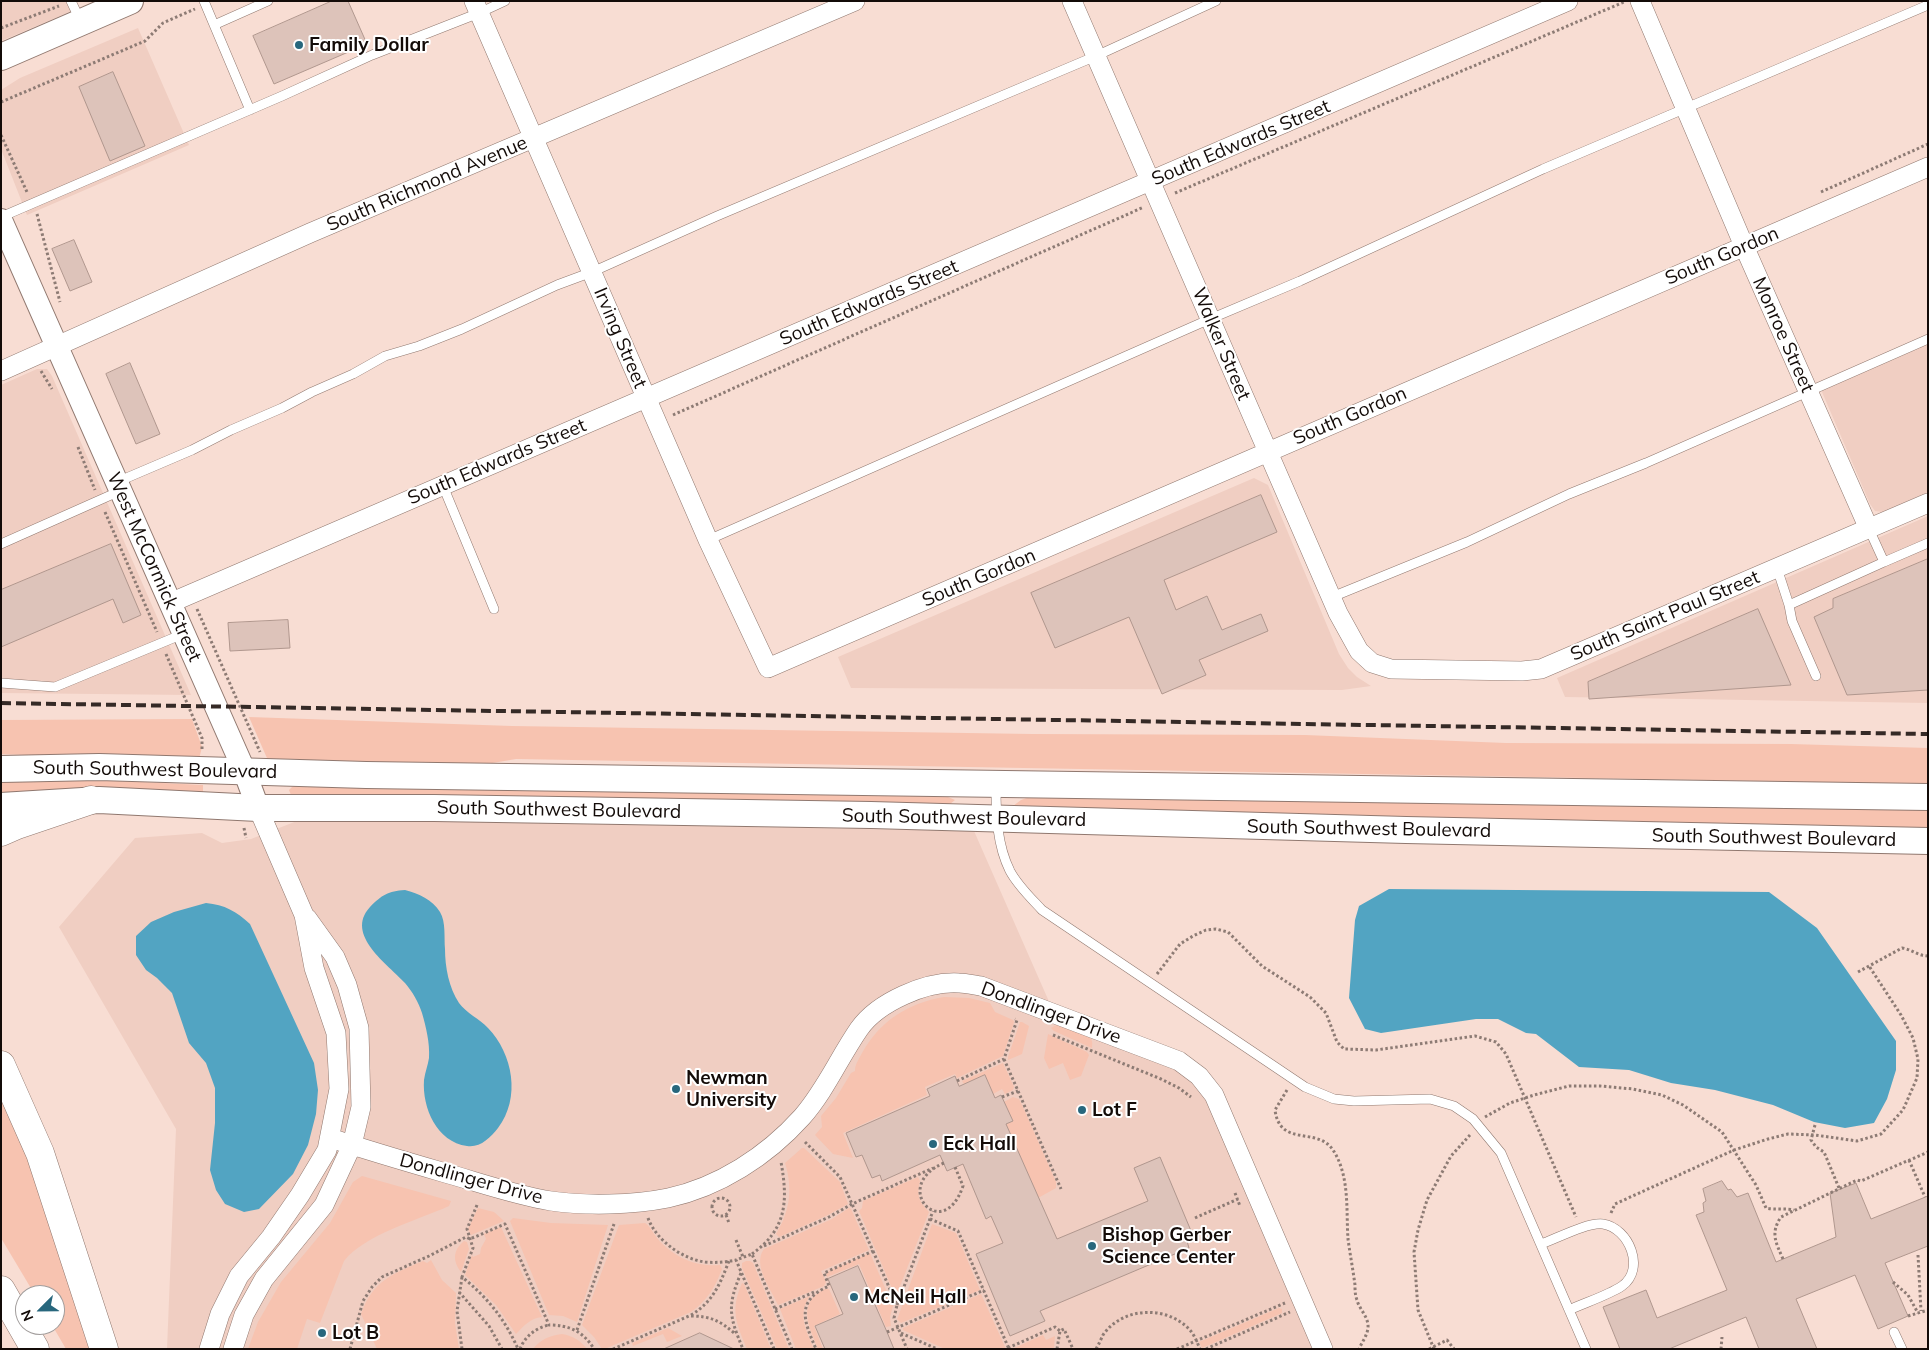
<!DOCTYPE html>
<html>
<head>
<meta charset="utf-8">
<style>
	body { margin:0 }
	#map { position:relative; width:1929px; height:1350px; overflow:hidden; background:#f8ddd3; font-family:Mulish,sans-serif }
	canvas { display:block }
	.frame { position:absolute; inset:0; border:2px solid #130b08; pointer-events:none }
	.north { position:absolute; left:15px; top:1285px; width:50px; height:50px; box-sizing:border-box; background:#fff; border:1px solid #a19d9c; border-radius:50%; rotate:247deg; font-size:14px; font-weight:700; line-height:20px; text-align:center; color:#130b08 }
	.north::after { content:''; display:block; margin:auto; width:18px; height:22px; background:#28677d; clip-path:polygon(50% 0,100% 100%,50% 72%,0 100%) }
</style>
</head>
<body>
<div id="map">
<canvas width="1929" height="1350"></canvas>
<div class="frame"></div>
<div class="north">N</div>
</div>
<script>
const context = document.querySelector('canvas').getContext('2d');
context.lineJoin = 'round';
function fillPath(path, color) {
  context.fillStyle = color;
  context.fill(path, 'evenodd');
}
function trace(path, color, width, dash) {
  context.strokeStyle = color;
  context.lineWidth = width;
  context.lineCap = dash ? 'butt' : 'round';
  context.setLineDash(dash || []);
  context.stroke(path);
}
function drawText(font, color, halo, rows, align = 'center') {
  context.font = font + ' Mulish,sans-serif';
  context.lineWidth = 4;
  context.setLineDash([]);
  context.textBaseline = 'middle';
  context.strokeStyle = halo;
  context.fillStyle = color;
  for (const [text, x, y, turn = 0] of rows) {
    context.save();
    context.translate(x, y);
    context.rotate((+turn || 0) * Math.PI / 180);
    context.textAlign = isNaN(turn) ? turn : align;
    if (halo) context.strokeText(text, 0, 0);
    context.fillText(text, 0, 0);
    context.restore();
  }
}
const built = new Path2D(`
	M1 1H70L74 10 1 41Z
	M138 28 189 145 27 215 1 149V90L20 78Z
	M1928 336V492L1883 512 1875 511 1870 504 1819 385Z
	M37 369H47L52 376 191 695 1 693V385Z
	M1254 478 1268 485 1339 654 1348 668 1357 677 1371 686 1342 690 851 688 838 657Z
	M1928 516V703L1565 697 1557 678Z
	M302 819 974 831 1058 1022 1177 1070 1194 1081 1206 1097 1315 1349H167L176 1129 59 927 135 838 202 833 222 843 251 839Z`);
const green = new Path2D(`
	M249 717 512 726 1032 734 1305 735 1506 743 1791 744 1928 748V784L516 759 475 766 270 765Z
	M192 719 202 747 199 759 99 758 1 754V720Z
	M18 776 203 785V794L1 797V777Z
	M297 785 939 793 955 800 950 804 939 809 295 798 291 795 289 790 292 787Z
	M1032 796 1928 810V831L1013 806 1021 800Z
	M944 997 969 998 990 1003 995 1012 1013 1020 1014 1022 1003 1056 957 1078 955 1074 925 1087 927 1095 843 1133 853 1158 833 1154 815 1135 822 1127 821 1116 836 1098 851 1073 855 1071C855 1064 859 1059 862 1053 880 1021 908 1003 944 997Z
	M1020 1022H1022L1029 1026 1022 1054 1008 1060V1057Z
	M1056 1025C1063 1025 1088 1033 1091 1039 1093 1042 1092 1045 1092 1048L1054 1031 1051 1028Z
	M1048 1034 1087 1052 1089 1055 1081 1076 1070 1080 1063 1063 1049 1069 1044 1058Z
	M1003 1063 1014 1087 1013 1090 1005 1094 1002 1089 993 1094 985 1075 964 1084 962 1081Z
	M1 1086 5 1092 93 1349H66L52 1325H55V1295H35L1 1238Z
	M1013 1097 1019 1099 1022 1105 1056 1182V1188L1038 1198 1006 1124 1004 1102Z
	M802 1148H804L840 1182 848 1204 828 1215 779 1237 776 1234C790 1211 793 1189 785 1163Z
	M362 1176 451 1201 449 1206C418 1220 364 1235 344 1261L320 1323 307 1319 297 1349H248L258 1322 281 1282 330 1223 353 1182Z
	M918 1177 920 1181C916 1195 919 1202 929 1212L897 1294 894 1293 859 1211 862 1208 863 1201Z
	M478 1208 494 1212 504 1221 471 1235 468 1229Z
	M849 1208 851 1209 869 1250 821 1271 826 1282 824 1286 778 1305C771 1289 752 1265 764 1249L832 1219Z
	M513 1218 551 1223 608 1225 577 1322 563 1316 549 1315 510 1221Z
	M645 1223C650 1226 653 1233 657 1238 673 1257 695 1267 720 1265L722 1269C715 1287 708 1300 691 1312L607 1348 602 1349 594 1337 582 1325 619 1225Z
	M932 1224 956 1233 980 1290 901 1323 897 1319 898 1317Z
	M501 1227 542 1317C530 1318 524 1326 516 1334L496 1305 465 1275 472 1255 473 1257 480 1254 481 1248 486 1239 484 1234Z
	M464 1241 467 1242 469 1249 461 1272C452 1261 453 1250 464 1241Z
	M870 1253 893 1306 890 1317 891 1326 886 1327 859 1264 827 1277 826 1274 829 1271Z
	M431 1260 442 1280 456 1293 455 1323 459 1349H377L361 1314C373 1280 393 1274 423 1261L427 1263Z
	M746 1261H750L753 1263 789 1349H777L742 1268V1263Z
	M742 1283 744 1284 771 1349H747C736 1323 730 1310 742 1283Z
	M825 1289H829L840 1314 814 1326 823 1349H818C809 1326 796 1303 825 1289Z
	M981 1294 1006 1349H945L903 1330V1328Z
	M810 1296C797 1314 806 1330 814 1349H796L780 1309Z
	M1279 1308 1282 1309V1313L1202 1348 1199 1342Z
	M668 1328 682 1336 667 1342 663 1334 633 1346 632 1343Z
	M562 1334C573 1336 580 1340 587 1349H533C541 1339 549 1336 562 1334Z
	M1043 1335 1046 1340 1055 1336 1054 1349H1012Z`);
const water = new Path2D(`
	M1389 889 1769 892 1817 928 1896 1041V1070L1887 1099 1874 1123 1845 1128 1814 1122 1773 1105 1715 1090 1671 1083 1629 1070 1579 1067 1536 1034 1526 1033 1498 1019H1476L1381 1033 1365 1029 1349 998 1355 920 1359 906Z
	M405 890C419 894 432 899 440 912 446 922 444 937 445 949 445 967 449 988 459 1003 466 1013 480 1019 488 1028 513 1054 521 1098 498 1128 490 1138 480 1148 467 1146 437 1142 422 1108 424 1080 425 1072 428 1065 429 1058 430 1043 426 1027 422 1013 419 1003 412 991 405 983 389 965 344 935 370 907 382 895 388 891 405 890Z
	M206 903C225 905 236 911 250 924L314 1063 318 1090 316 1114 308 1145 293 1174 259 1209 244 1212 225 1204 216 1190 210 1170 215 1123V1088L206 1063 189 1043 172 993 157 978 146 970 136 955V936L151 922 174 912Z`);
const building = new Path2D(`
	M332 1H348L367 44 274 84 253 36Z
	M113 72 145 146 110 161 79 87Z
	M74 240 92 282 70 291 52 249Z
	M130 363 160 434 136 444 106 374Z
	M1261 495 1277 532 1164 580 1176 610 1207 596 1222 630 1261 614 1268 631 1199 660 1206 675 1162 694 1129 617 1055 648 1031 593Z
	M111 544 141 615 123 623 113 599 1 647V590Z
	M1928 559V690L1847 695 1814 617 1833 608V599Z
	M1758 609 1791 685 1589 699 1588 682Z
	M288 620 290 648 230 651 228 623Z
	M985 1075 995 1098 1001 1095 1013 1121 1006 1124 1057 1239 1148 1201 1134 1168 1160 1157 1194 1238 1187 1241 1189 1248 1040 1311 1045 1321 1010 1336 976 1254 1003 1243 991 1216 986 1219 963 1164 947 1171 940 1155 882 1181 880 1175 872 1178 862 1155 856 1157 846 1133 930 1096 927 1089 955 1076 959 1086Z
	M1722 1181 1728 1190 1731 1189 1737 1197 1748 1193 1776 1262 1836 1237 1830 1193 1856 1183 1871 1219 1928 1196V1246L1885 1263 1908 1316 1878 1329 1855 1275 1796 1299 1817 1349H1759L1746 1317 1669 1349H1620L1603 1307 1646 1290 1657 1318 1727 1290 1696 1215 1704 1212 1703 1203 1706 1201 1703 1189Z
	M858 1266 887 1332 894 1349H825L815 1326 843 1314 828 1279Z
	M700 1333 734 1349H664Z`);
const path = new Path2D(`
	M1 28 59 6
	M1 102 145 41 163 23 195 9
	M1 135 27 192
	M1821 192 1928 144
	M1175 193 1624 2
	M37 214 60 302
	M41 371 52 389
	M673 415 1144 207
	M78 447 95 490
	M105 512 157 632
	M197 609 260 752
	M166 654 202 738V750
	M244 828 246 838
	M1858 972 1902 948C1911 949 1918 956 1928 956
	M1157 974 1180 944 1193 936 1206 930 1216 929 1228 932 1262 966 1310 997 1326 1013 1337 1042 1344 1049 1376 1050 1475 1036 1496 1042 1506 1054 1576 1217
	M1053 1035 1161 1079 1179 1088 1191 1097
	M1004 1059 1061 1189
	M957 1081 1004 1059 1017 1020 1015 1019
	M1287 1090 1275 1110C1280 1148 1317 1126 1333 1150 1350 1176 1346 1210 1348 1239 1350 1254 1353 1270 1355 1285 1355 1290 1355 1295 1357 1300 1359 1309 1369 1317 1368 1328 1367 1336 1362 1342 1359 1349
	M1002 1097 1018 1091
	M1485 1117 1510 1103 1534 1095 1569 1086H1600L1633 1089 1662 1095 1683 1105 1722 1132 1756 1185 1766 1208C1775 1210 1787 1208 1794 1210
	M1815 1125 1811 1140 1816 1147 1824 1152 1839 1188
	M805 1142 840 1177 873 1251 824 1273 829 1286C795 1301 804 1321 816 1349
	M1909 1160 1925 1197
	M944 1163C889 1186 943 1245 963 1186L955 1167
	M1235 1193 1240 1206
	M712 1207a9 9 0 1 1 18 0a9 9 0 1 1-18 0Z
	M477 1205 467 1229 473 1248 462 1277C487 1297 505 1319 518 1349
	M1611 1213 1615 1204 1734 1150 1768 1139 1788 1134 1815 1135 1857 1141 1881 1134 1903 1110 1917 1078 1918 1059 1913 1038 1901 1015 1869 966
	M726 1215 729 1223
	M648 1218C656 1240 682 1259 705 1262 716 1263 726 1262 736 1260
	M1195 1218 1238 1199
	M930 1219 958 1231 1009 1349
	M736 1240 743 1257
	M764 1246 829 1217 852 1204 933 1168
	M873 1251 897 1305 894 1318 907 1349
	M752 1254C787 1229 788 1201 781 1162
	M1918 1255 1921 1311
	M1783 1259C1776 1243 1770 1233 1781 1217L1857 1180 1861 1181 1928 1152
	M741 1273C727 1306 729 1316 743 1349
	M462 1277 457 1311 462 1349
	M1893 1282 1908 1295 1918 1313
	M459 1292 489 1326 502 1349
	M897 1305 933 1211
	M775 1309 814 1292
	M691 1316C710 1316 721 1321 735 1334
	M1908 1316 1928 1310
	M577 1330 614 1224
	M887 1332 984 1290
	M901 1333 937 1349
	M1008 1348 1055 1327 1060 1331
	M350 1349 363 1301 372 1287 382 1277 429 1256 466 1237 470 1239 505 1224 549 1325C569 1325 583 1331 594 1349
	M520 1349C525 1336 536 1328 549 1325
	M613 1349 691 1315C713 1302 720 1284 729 1261
	M774 1349 736 1260 752 1254 792 1349
	M1057 1349 1060 1331 1064 1329 1073 1349
	M1096 1349C1099 1344 1101 1339 1103 1335 1122 1307 1166 1305 1189 1329 1194 1334 1197 1342 1200 1349
	M1177 1349 1285 1303
	M1206 1349 1290 1312
	M1429 1349 1447 1340 1454 1349
	M1434 1349 1418 1310 1414 1252 1418 1230 1427 1200 1451 1156 1470 1135
	M1721 1349 1722 1337`);
const service = new Path2D(`
	M71 1 80 20
	M204 1 250 110
	M214 25 268 1
	M1 217 282 96 372 55 479 13 505 1
	M117 482 192 450 231 430 282 408 312 392 353 374 385 356 419 346 462 329 557 285 592 272 717 216 1096 56 1216 1
	M443 486 494 609
	M1869 529 1884 562 1928 543
	M708 540 1210 319 1300 281 1543 169 1928 5
	M1 544 120 491
	M1777 568 1789 605
	M1332 597 1467 542 1569 494 1646 463 1928 339
	M1816 676 1792 621 1789 605 1884 562
	M1 683 55 687 183 634
	M996 787C996 815 997 845 1010 871 1018 886 1031 898 1042 910L1305 1087 1334 1099 1354 1101 1430 1099 1454 1106 1473 1119 1501 1153 1586 1349
	M1541 1244C1556 1239 1587 1222 1603 1224 1629 1228 1646 1269 1622 1286 1609 1295 1584 1303 1569 1310
	M1894 1332 1902 1349`);
const minor = new Path2D(`
	M474 1 708 540 768 668 1928 167
	M1072 1 1338 613 1359 651 1372 663 1391 669 1522 671 1541 669 1928 503
	M1640 1 1744 246 1869 529
	M1 371 310 233 855 1
	M170 603 1568 1
	M330 1138C367 1150 404 1161 442 1172 478 1182 514 1195 551 1201 586 1206 633 1205 668 1198 719 1187 767 1156 802 1117 825 1091 839 1058 859 1029 878 1002 926 981 959 983 966 983 974 985 981 986L1179 1061 1199 1076 1214 1095 1323 1349
	M209 1349 220 1314 239 1276 271 1237 300 1195 327 1150 339 1089 336 1033 314 968 304 915 258 808
	M233 1349 244 1315 264 1279 324 1205 352 1145 361 1107 359 1028 347 985 335 957 307 918`);
const tertiary = new Path2D(`
	M1 220 244 770 258 808`);
const secondary = new Path2D(`
	M1 57 130 1
	M1 769 99 767 366 775 1928 797
	M1 806 99 800 258 808H434L871 815 1406 830 1928 841`);
const motorway = new Path2D(`
	M1 832 17 825 91 800
	M1 1065 40 1153 104 1349
	M1 1290 35 1349`);
const rail = new Path2D(`
	M1 703 1928 734`);
const markers = [
	[299,45,5,"#28677d"],
	[676,1089,5,"#28677d"],
	[1082,1110,5,"#28677d"],
	[933,1144,5,"#28677d"],
	[1092,1246,5,"#28677d"],
	[854,1297,5,"#28677d"],
	[322,1333,5,"#28677d"]
];
const poiNames = [
	["Family Dollar",309,45],
	["Newman",686,1078],
	["University",686,1100],
	["Lot F",1092,1110],
	["Eck Hall",943,1144],
	["Bishop Gerber",1102,1235],
	["Science Center",1102,1257],
	["McNeil Hall",864,1297],
	["Lot B",332,1333]
];
const streetNames = [
	["South Edwards Street",1241,143,-23],
	["South Richmond Avenue",427,184,-23],
	["South Gordon",1722,256,-23],
	["South Edwards Street",869,303,-23],
	["Monroe Street",1783,335,66],
	["Irving Street",620,338,67],
	["Walker Street",1221,344,67],
	["South Gordon",1350,416,-23],
	["South Edwards Street",497,462,-23],
	["West McCormick Street",154,567,66],
	["South Gordon",979,578,-23],
	["South Saint Paul Street",1665,616,-23],
	["South Southwest Boulevard",155,770,1],
	["South Southwest Boulevard",559,810,1],
	["South Southwest Boulevard",964,818,1],
	["South Southwest Boulevard",1369,829,1],
	["South Southwest Boulevard",1774,838,1],
	["Dondlinger Drive",1051,1013,20],
	["Dondlinger Drive",471,1179,15]
];
fillPath(built, '#f0cec2');
fillPath(green, '#f7c3b0');
fillPath(water, '#52a4c2');
fillPath(building, '#ddc3ba');
trace(building, '#b0978e', 1);
trace(service, '#90786f', 10);
trace(minor, '#90786f', 20);
trace(tertiary, '#90786f', 24);
trace(secondary, '#90786f', 28);
trace(motorway, '#90786f', 29);
trace(path, '#8d7b74', 3, [2.5, 2.5]);
trace(service, '#fff', 9);
trace(minor, '#fff', 19);
trace(tertiary, '#fff', 22);
trace(secondary, '#fff', 26);
trace(motorway, '#fff', 28);
trace(rail, '#352a26', 4, [10, 5]);
for (const [x, y, r, color] of markers) {
  const dot = new Path2D();
  dot.arc(x, y, r, 0, 2 * Math.PI);
  context.fillStyle = color;
  context.fill(dot);
  trace(dot, '#fff', 2);
}
drawText('bold 19px', '#130b08', '#fff', poiNames, 'left');
drawText('19px', '#130b08', '#fff', streetNames);
</script>
</body>
</html>
